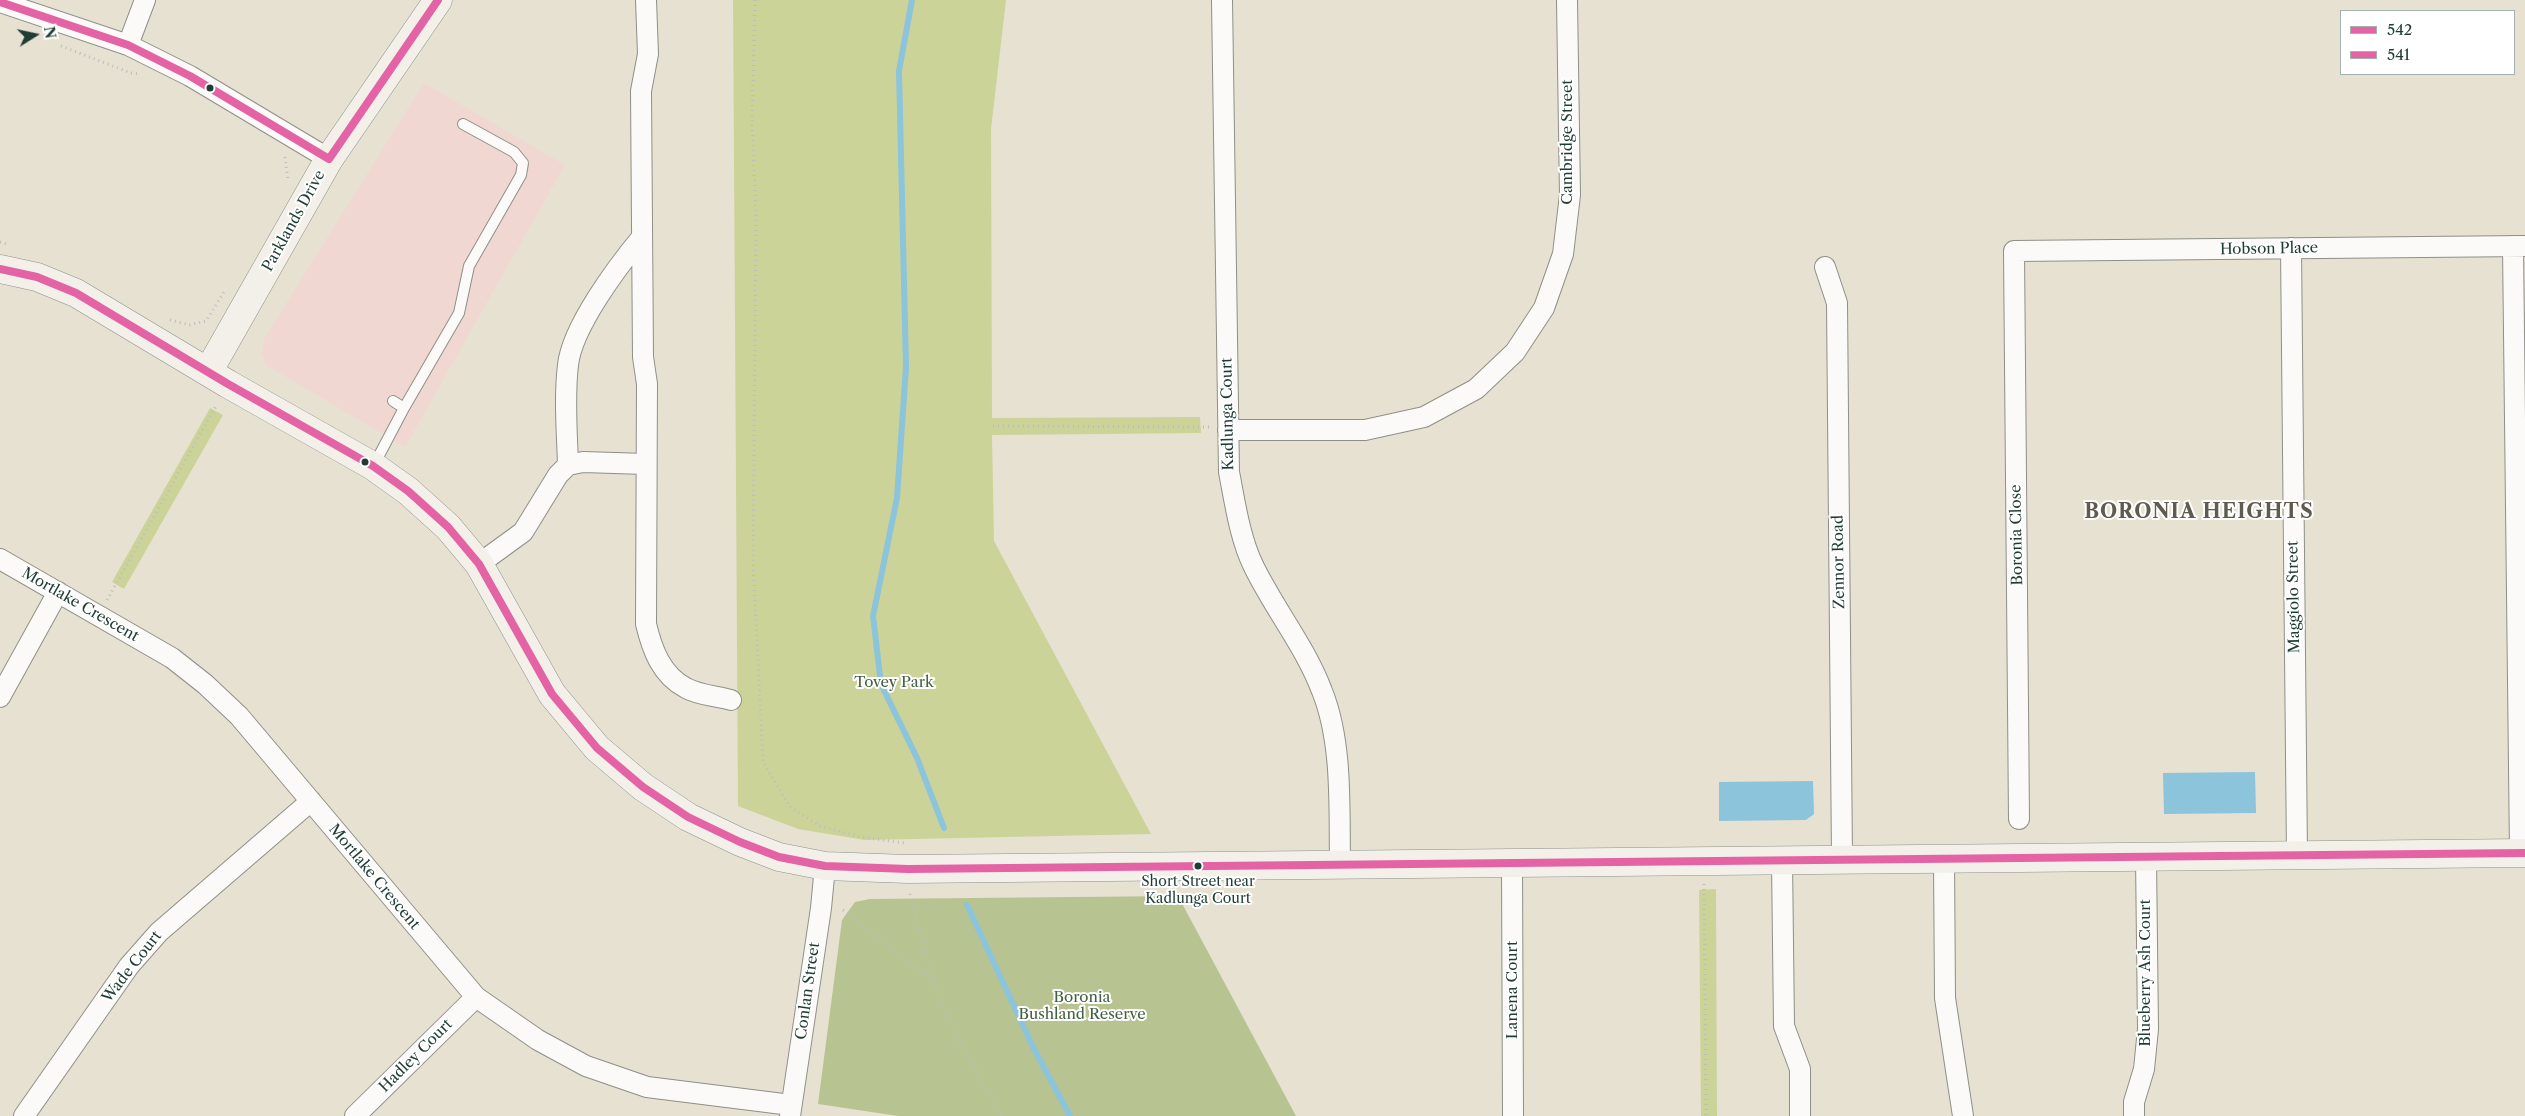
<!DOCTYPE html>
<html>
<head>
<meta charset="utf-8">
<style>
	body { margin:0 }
	#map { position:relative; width:2525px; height:1116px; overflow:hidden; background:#e7e1d2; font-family:"Libre Caslon Text",serif }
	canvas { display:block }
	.legend { position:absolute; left:2340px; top:10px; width:175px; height:65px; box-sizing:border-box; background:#fff; border:1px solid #a5b1ae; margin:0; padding:6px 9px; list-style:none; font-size:15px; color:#1f3d34 }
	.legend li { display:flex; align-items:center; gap:10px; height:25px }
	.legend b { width:25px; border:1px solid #a5b1ae }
	.north { position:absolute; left:10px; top:10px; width:50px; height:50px; -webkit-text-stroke:4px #fff; paint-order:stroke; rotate:80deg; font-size:14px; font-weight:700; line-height:20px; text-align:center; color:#1f3d34 }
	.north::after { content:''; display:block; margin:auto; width:18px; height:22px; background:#1f3d34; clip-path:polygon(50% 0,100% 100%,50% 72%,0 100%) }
</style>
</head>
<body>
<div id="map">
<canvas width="2525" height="1116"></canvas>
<ul class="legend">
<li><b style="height:6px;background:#e463a4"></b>542</li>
<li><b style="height:6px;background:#e463a4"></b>541</li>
</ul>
<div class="north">N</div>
</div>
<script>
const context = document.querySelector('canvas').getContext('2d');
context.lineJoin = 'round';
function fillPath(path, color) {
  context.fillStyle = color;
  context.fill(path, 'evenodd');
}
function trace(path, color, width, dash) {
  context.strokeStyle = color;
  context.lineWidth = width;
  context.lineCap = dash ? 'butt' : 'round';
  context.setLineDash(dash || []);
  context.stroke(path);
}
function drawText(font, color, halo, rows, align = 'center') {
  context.font = font + ' "Libre Caslon Text",serif';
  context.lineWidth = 4;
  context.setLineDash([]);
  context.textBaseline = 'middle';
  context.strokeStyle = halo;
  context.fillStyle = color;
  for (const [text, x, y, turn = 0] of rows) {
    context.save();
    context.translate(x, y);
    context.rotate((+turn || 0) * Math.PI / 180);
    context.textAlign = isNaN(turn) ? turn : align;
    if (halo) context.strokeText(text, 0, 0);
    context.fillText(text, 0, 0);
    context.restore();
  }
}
const built = new Path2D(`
	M424 83 565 165 405 447 266 365 262 354 264 339Z`);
const green = new Path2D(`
	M733 0H1006L991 129 992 418 1200 417 1201 433 992 435 994 541 1151 834 865 840 798 829 738 806Z
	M210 408 223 415 124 589 112 582Z
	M1716 889 1717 1116H1701L1699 890Z`);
const forest = new Path2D(`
	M1178 896 1296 1116H898L818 1104 842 920 855 902 870 899Z`);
const water = new Path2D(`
	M2255 772 2256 813 2164 814 2163 773Z
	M1813 781 1814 814 1806 820 1719 821V782Z`);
const stream = new Path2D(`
	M912 0 899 71 906 367 897 498 873 616 881 684 917 758 944 828
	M967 905 1033 1047 1070 1116`);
const path = new Path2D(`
	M755 0 752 126 756 212 753 561 763 762 790 807 820 826 861 837 905 843
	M61 46 131 73 140 74
	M285 157 288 180
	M0 242 7 244
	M170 320 189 325 206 321 224 292
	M993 426 1210 427
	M107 600 217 404
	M1704 884 1706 1116
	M910 894 933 981 947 1019 1002 1116
	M843 910 933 981`);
const lane = new Path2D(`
	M393 401 404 408 459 313 469 266 521 175 523 163 514 152 463 124
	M374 465 404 408`);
const street = new Path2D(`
	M646 0 648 54 641 91 643 357 647 384 646 624C652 649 661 675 686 688 698 695 717 696 731 700
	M1222 0 1229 472C1235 503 1240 539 1254 567 1275 610 1305 646 1322 691 1343 743 1339 809 1340 864
	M0 2 128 45 190 76 329 159
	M128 45 145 0
	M2513 246 2520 853
	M2291 248 2297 855
	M1825 267 1837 303 1842 859
	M1228 430H1365L1424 417 1476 389 1515 352 1544 308 1563 254 1570 195 1567 0
	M568 465C567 432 564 398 568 365 572 327 618 266 642 237
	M0 559 172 658 205 684 239 716 476 997 538 1040 586 1066 647 1087 791 1105
	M479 564 523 532 558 475 568 465 583 462 646 464
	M0 697 58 592
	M2019 819 2014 251 2525 246
	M1944 859 1945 998 1963 1116
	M1782 860 1784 1026 1800 1069V1116
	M1512 864 1513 1116
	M24 1116 129 966 159 932 311 801
	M355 1116 476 997
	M790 1116 821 908 825 866
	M2134 1116V1102L2144 1069 2148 1029 2146 857`);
const secondary = new Path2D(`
	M0 269 37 277 76 293 228 384 373 466 408 491 448 527 479 564 552 694 597 748 643 787 688 817 740 842 779 857 825 866 908 869 2525 853
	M208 372 329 159 438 0`);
const bus1 = new Path2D(`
	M0 269 37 277 76 293 228 384 373 466 408 491 448 527 479 564 552 694 597 748 643 787 688 817 740 842 779 857 825 866 908 869 2525 853`);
const bus2 = new Path2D(`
	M0 2 128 45 190 76 329 159
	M329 159 438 0`);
const markers = [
	[210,88,4.5,"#1f3d34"],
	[365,462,4.5,"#1f3d34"],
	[1198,866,4.5,"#1f3d34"]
];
const busNames = [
	["Short Street near",1198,882],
	["Kadlunga Court",1198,899]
];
const streetNames = [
	["Cambridge Street",1568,142,-90],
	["Parklands Drive",294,221,-61],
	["Hobson Place",2269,249,-1],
	["Kadlunga Court",1228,414,-91],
	["Boronia Close",2017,535,-91],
	["Zennor Road",1839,562,-91],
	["Maggiolo Street",2294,597,-91],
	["Mortlake Crescent",80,605,30],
	["Mortlake Crescent",374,877,50],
	["Wade Court",132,967,-52],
	["Blueberry Ash Court",2146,973,-90],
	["Lanena Court",1513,990,-90],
	["Conlan Street",808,991,-82],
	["Hadley Court",416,1056,-45]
];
const parkNames = [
	["Tovey Park",894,683],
	["Boronia",1082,998],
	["Bushland Reserve",1082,1015]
];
const districtNames = [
	["BORONIA HEIGHTS",2199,512]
];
fillPath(built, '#f0d7d1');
fillPath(green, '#ccd399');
fillPath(forest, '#b7c492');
fillPath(water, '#8bc4db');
trace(stream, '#8bc4db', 6);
trace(lane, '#8e9087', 12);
trace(street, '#8e9087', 22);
trace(secondary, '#8e9087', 29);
trace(path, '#bcbebb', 3, [1, 4]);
trace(lane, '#fbfaf8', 10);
trace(street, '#fbfaf8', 20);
trace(secondary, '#f3f0ea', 28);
trace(bus1, '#e463a4', 8);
trace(bus2, '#e463a4', 8);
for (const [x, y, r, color] of markers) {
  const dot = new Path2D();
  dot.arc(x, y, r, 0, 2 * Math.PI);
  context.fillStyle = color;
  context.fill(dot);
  trace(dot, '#fff', 2);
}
drawText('14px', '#1f3d34', '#fff', busNames);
drawText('15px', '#1f3d34', '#fff', streetNames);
drawText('15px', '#446042', '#fff', parkNames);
context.letterSpacing = '1px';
drawText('bold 20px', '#615a4f', '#fff', districtNames);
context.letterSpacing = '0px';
</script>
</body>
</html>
